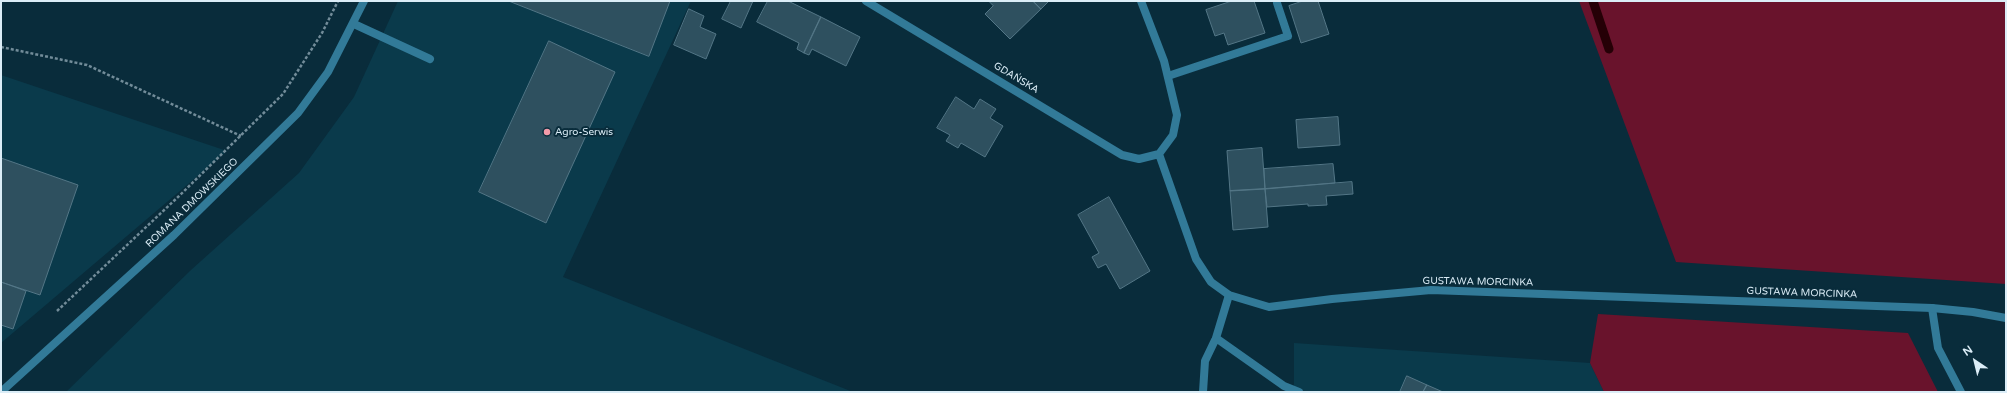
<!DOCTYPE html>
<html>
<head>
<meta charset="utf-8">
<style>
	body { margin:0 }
	#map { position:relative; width:2007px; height:393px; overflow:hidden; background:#092c3b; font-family:"Varela Round",sans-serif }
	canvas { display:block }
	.frame { position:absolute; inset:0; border:2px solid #dbedf7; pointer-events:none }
	.north { position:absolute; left:1955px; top:341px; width:40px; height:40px; -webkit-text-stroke:3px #092c3b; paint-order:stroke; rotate:325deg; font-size:11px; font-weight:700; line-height:16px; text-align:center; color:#dbedf7 }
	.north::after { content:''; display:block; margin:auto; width:14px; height:18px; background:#dbedf7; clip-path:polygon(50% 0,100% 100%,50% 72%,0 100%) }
</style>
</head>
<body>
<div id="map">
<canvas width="2007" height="393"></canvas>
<div class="frame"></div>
<div class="north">N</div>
</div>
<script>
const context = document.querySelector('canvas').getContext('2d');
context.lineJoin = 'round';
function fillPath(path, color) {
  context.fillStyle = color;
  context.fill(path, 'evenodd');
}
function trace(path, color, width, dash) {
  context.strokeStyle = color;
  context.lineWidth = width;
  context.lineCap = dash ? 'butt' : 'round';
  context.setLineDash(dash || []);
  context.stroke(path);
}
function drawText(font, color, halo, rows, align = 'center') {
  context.font = font + ' "Varela Round",sans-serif';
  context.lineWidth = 4;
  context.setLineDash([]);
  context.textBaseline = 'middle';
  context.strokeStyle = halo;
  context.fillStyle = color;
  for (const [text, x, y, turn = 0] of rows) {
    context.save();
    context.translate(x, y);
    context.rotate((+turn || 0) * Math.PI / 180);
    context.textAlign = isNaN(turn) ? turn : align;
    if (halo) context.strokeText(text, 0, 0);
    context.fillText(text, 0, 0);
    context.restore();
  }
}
const built = new Path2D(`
	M398 1H691L563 277 853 392H66L191 270 299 173 354 97Z
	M1 75 227 151 1 343Z
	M1294 343 1590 363 1604 392H1294Z`);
const green = new Path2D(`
	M1579 1H2006V284L1676 262Z
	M1598 314 1908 333 1938 392H1604L1590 363Z`);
const stream = new Path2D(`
	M1593 1 1609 49`);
const building = new Path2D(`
	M509 1H670L649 56Z
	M731 1H753L741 28 722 19Z
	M768 1H788L821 17 804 53 797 49 799 43 757 22Z
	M989 1H1033L1041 9 1010 39 985 14 993 6Z
	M1033 1H1049L1041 9Z
	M1232 1H1254L1265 33 1228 45 1224 33 1215 36 1206 10Z
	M1303 1H1318L1329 34 1301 43 1289 6Z
	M689 9 704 16 700 27 716 34 706 59 674 45Z
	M821 17 860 37 846 66 812 49 809 55 804 53Z
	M549 41 615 72 546 223 479 192Z
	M956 97 974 109 980 99 996 109 990 118 1003 126 985 157 961 143 958 148 946 141 950 135 937 128Z
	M1338 117 1340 145 1298 148 1296 120Z
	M1262 148 1265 189 1230 191 1227 151Z
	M1 158 78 185 40 295 1 282Z
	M1333 164 1335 183 1265 189 1264 169Z
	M1352 182 1353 194 1326 196 1327 205 1308 206V204L1267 207 1265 189Z
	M1265 189 1268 227 1233 230 1230 191Z
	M1109 197 1150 271 1120 289 1106 264 1098 268 1092 257 1099 253 1078 215Z
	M1 282 26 291 13 329 1 325Z
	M1407 376 1427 385 1423 392H1400Z
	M1427 385 1443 392H1423Z`);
const path = new Path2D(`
	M1 47 87 65 241 136
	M57 311 178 197 283 94 322 33 338 1`);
const lane = new Path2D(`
	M354 24 430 59
	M1168 76 1288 36 1277 3
	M1932 308 1938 348 1961 392
	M1216 338 1284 386 1299 392
	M1203 392 1205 361 1216 338 1229 295`);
const street = new Path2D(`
	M866 1 1122 155 1139 159 1159 154
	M1141 1 1164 61 1177 115 1173 135 1159 154
	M1159 154 1196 259 1211 282 1229 295 1269 307 1332 299 1431 290 1932 308 1973 312 2006 318
	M1 392 174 235 298 113 328 72 364 1`);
const markers = [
	[547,132,4,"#f39aa8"]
];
const streetNames = [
	["GDAŃSKA",1016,78,31],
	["ROMANA DMOWSKIEGO",192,203,-44],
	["GUSTAWA MORCINKA",1478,282,1],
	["GUSTAWA MORCINKA",1802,293,2]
];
const poiNames = [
	["Agro-Serwis",555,132]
];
fillPath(built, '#0a3a4b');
fillPath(green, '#69132c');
trace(stream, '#250006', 9);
fillPath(building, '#2e505f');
trace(building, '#537686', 1);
trace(path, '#728c99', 2.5, [3, 2]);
trace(lane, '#327a98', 8);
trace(street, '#327a98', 8);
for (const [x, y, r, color] of markers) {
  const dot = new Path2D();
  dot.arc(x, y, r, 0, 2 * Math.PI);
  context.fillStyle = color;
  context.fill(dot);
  trace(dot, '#092c3b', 1.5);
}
drawText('10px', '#dbedf7', '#092c3b', streetNames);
drawText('10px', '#dbedf7', '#092c3b', poiNames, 'left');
</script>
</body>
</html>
